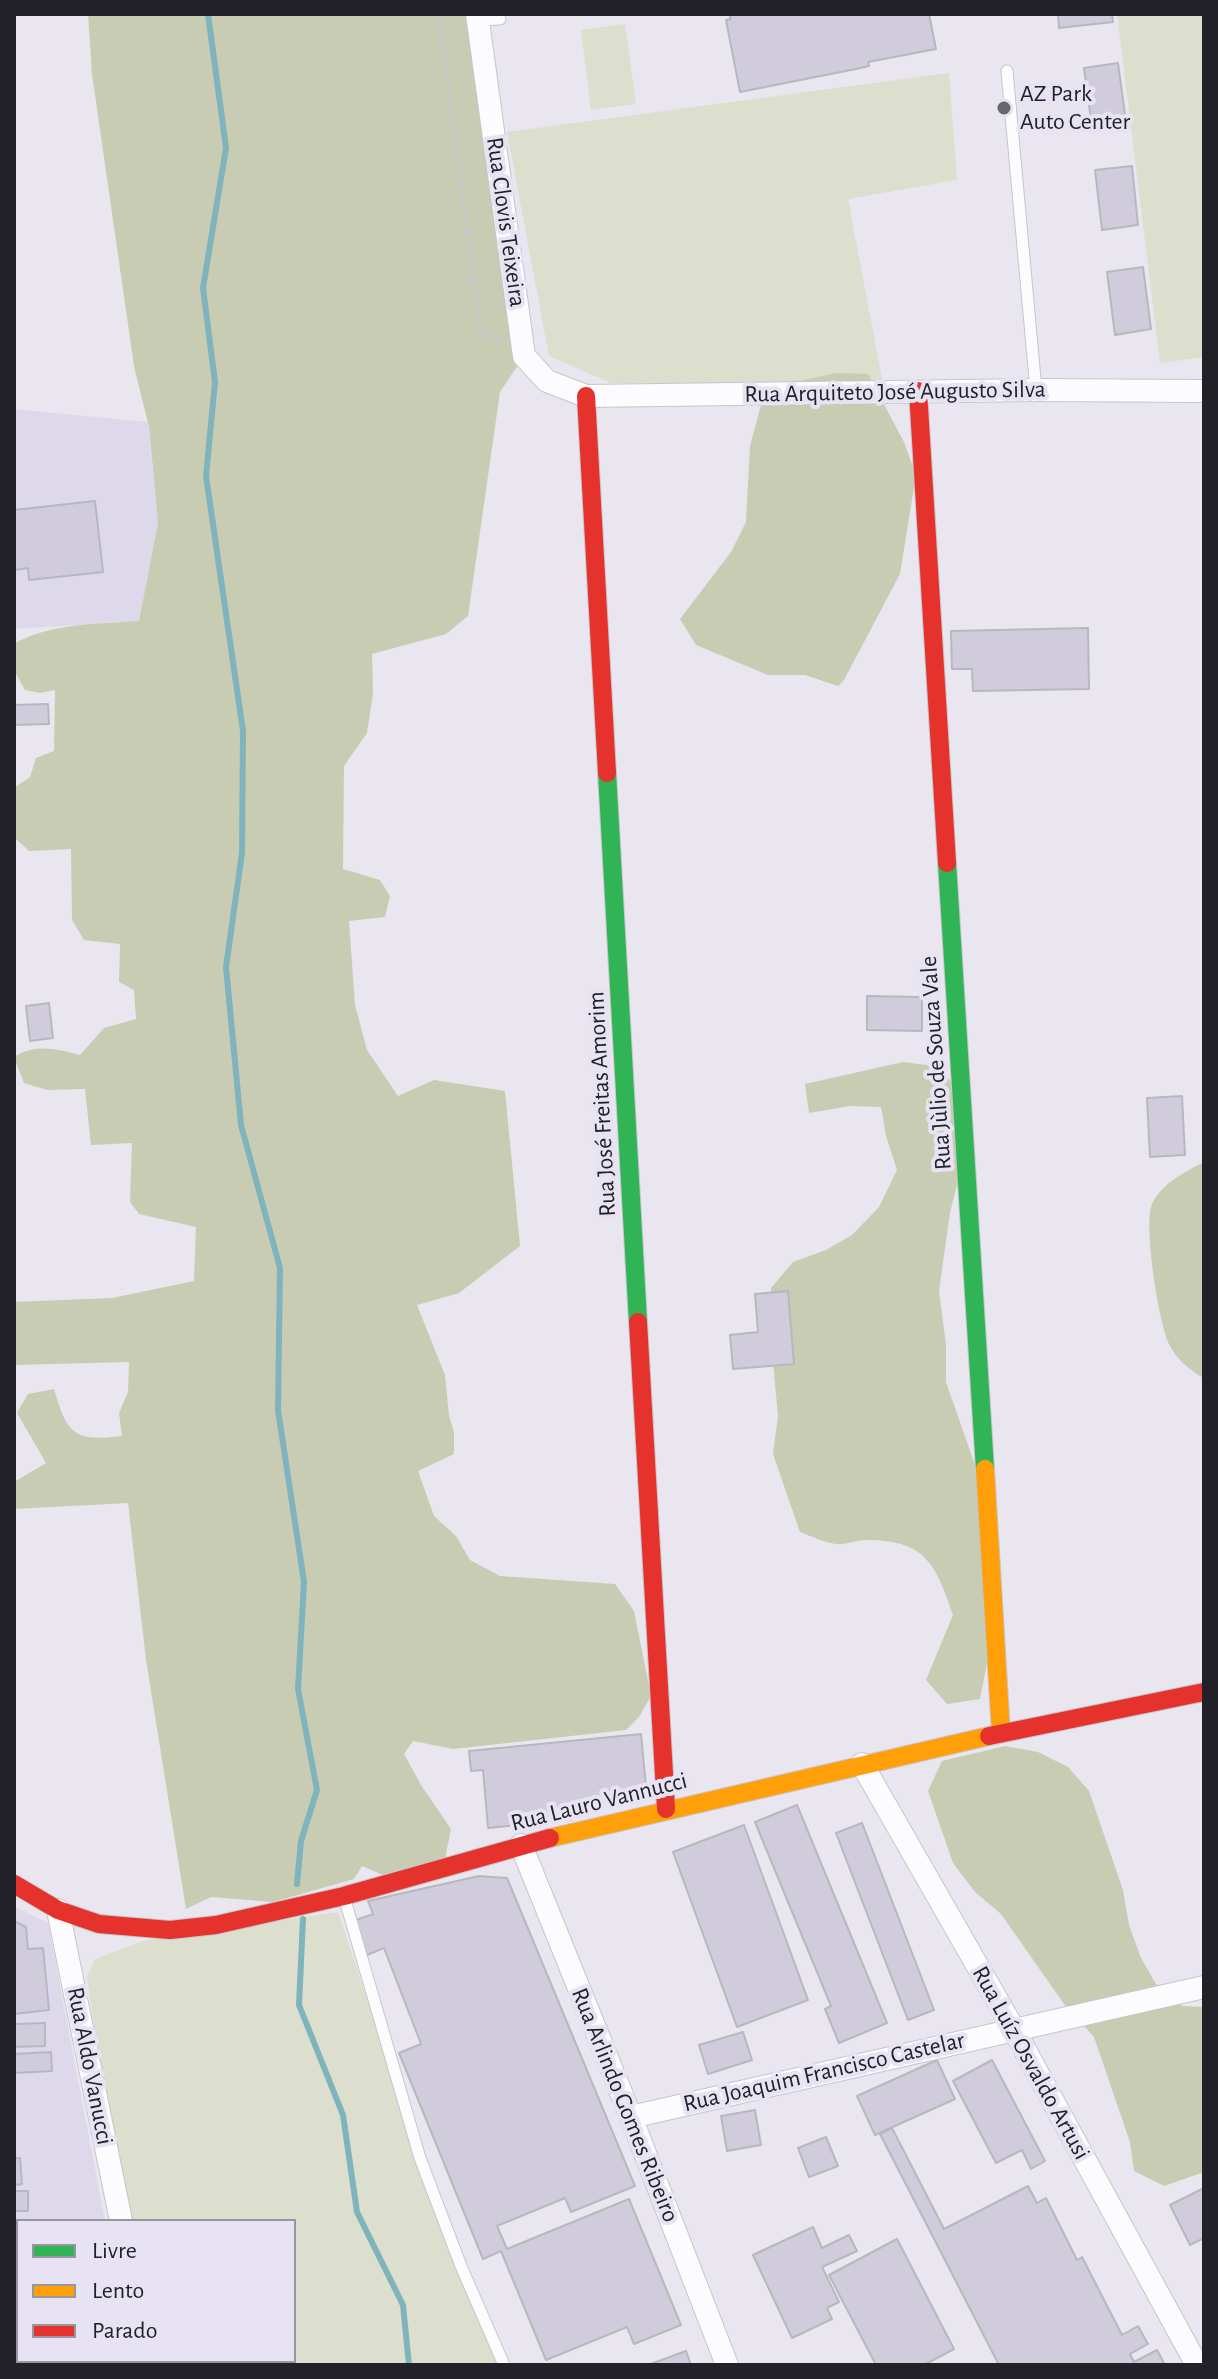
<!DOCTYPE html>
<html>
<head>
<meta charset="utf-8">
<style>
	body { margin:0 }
	#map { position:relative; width:1218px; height:2379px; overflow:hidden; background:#e9e6f0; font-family:"Alegreya Sans",sans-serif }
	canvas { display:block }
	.frame { position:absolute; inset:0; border:16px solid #222127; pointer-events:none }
	.legend { position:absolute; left:16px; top:2219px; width:280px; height:144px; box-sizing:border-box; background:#e7e3f3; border:2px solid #9895a1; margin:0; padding:10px 14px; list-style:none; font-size:24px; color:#222127 }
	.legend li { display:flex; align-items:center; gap:16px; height:40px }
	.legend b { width:40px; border:2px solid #9895a1 }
</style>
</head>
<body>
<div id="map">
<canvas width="1218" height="2379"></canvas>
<div class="frame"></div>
<ul class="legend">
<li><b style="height:10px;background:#30b455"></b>Livre</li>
<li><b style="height:10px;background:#ff9f0a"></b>Lento</li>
<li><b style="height:10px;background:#e5322d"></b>Parado</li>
</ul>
</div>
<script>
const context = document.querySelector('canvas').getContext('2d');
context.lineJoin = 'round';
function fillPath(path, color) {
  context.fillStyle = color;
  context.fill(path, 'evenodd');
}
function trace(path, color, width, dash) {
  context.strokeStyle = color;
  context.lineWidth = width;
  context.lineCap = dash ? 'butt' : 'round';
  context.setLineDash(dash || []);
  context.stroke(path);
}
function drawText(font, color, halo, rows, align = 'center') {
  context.font = font + ' "Alegreya Sans",sans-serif';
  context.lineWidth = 8;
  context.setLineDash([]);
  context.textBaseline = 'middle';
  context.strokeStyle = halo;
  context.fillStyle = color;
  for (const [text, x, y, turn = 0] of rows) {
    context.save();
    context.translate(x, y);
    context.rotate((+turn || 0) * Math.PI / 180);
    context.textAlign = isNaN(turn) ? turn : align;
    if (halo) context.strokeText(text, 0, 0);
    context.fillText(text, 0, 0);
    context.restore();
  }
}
const built = new Path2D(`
	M14 409 148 422 158 523 139 621 14 629Z
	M14 1906 48 1923 105 2221H18V2361H123V2365H14Z`);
const green = new Path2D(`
	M1117 14H1204V357L1160 363Z
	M625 24 636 104 591 110 581 30Z
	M949 73 957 180 848 199 883 384 611 383 549 356 507 132Z
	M338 1912 420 2158 505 2365H139V2361H294V2221H122L87 1977 95 1959 143 1941Z`);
const forest = new Path2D(`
	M88 14H477L524 356 500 392 468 616 446 634 372 654 373 693 367 733 344 766 343 869 380 880 390 896 385 917 349 921 355 1005 367 1050 398 1096 434 1080 505 1091 520 1246 459 1293 417 1305 445 1375 449 1416 454 1432V1454L418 1471 434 1516 456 1536 470 1560 500 1576 615 1584 634 1611 651 1696 639 1717 626 1730 453 1749 413 1741 404 1754 421 1785 451 1829 445 1859 383 1875 362 1866 354 1879 273 1902 211 1897 186 1909 146 1660 128 1503 14 1509V1482L46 1463 17 1413 28 1394 54 1389C67 1434 74 1442 122 1436L119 1413 128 1392 129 1362 14 1365V1302L112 1298 194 1281 196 1227 139 1214 130 1202 132 1143 91 1145 85 1089 47 1090 24 1083 14 1057C35 1043 57 1049 80 1055L104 1028 136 1019 134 990 119 982 120 944 84 940 72 920 71 849 29 851 14 837V788L30 777 36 758 54 751 55 690 40 693 25 690 14 670V644C50 623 98 624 139 621L158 523 149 427 134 366 92 74Z
	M836 373 868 374 904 442 916 475 900 574 844 680 838 686 805 675H768L696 645 680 619 731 552 746 522 750 446 761 405 790 383Z
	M903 1062 942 1067 957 1093 970 1132 950 1213 939 1291 946 1345V1382L992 1514V1638L980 1699 947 1704 926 1680 953 1615C936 1565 926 1540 867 1540 857 1540 846 1545 836 1544 825 1543 811 1536 800 1532L773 1454 778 1416 769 1319 771 1288 793 1262 826 1250 852 1235 879 1207 897 1170 886 1136 881 1107 850 1106 809 1113 805 1084Z
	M1204 1162V1378C1190 1371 1176 1359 1169 1344 1159 1323 1143 1225 1152 1204 1162 1183 1185 1172 1204 1162Z
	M1005 1746 1038 1752 1068 1767 1089 1791 1123 1890 1129 1925 1141 1958 1156 1984 1182 2006 1204 2007V2172L1164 2186 1134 2171 1130 2142 1094 2037 1064 2004 1001 1914 975 1892 953 1863 928 1791 942 1761Z`);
const stream = new Path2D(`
	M208 14 226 148 203 288 215 382 206 476 243 731 242 853 226 967 241 1125 280 1268 278 1410 304 1582 298 1689 317 1790 301 1841 297 1884
	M303 1919 299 2005 343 2115 357 2212 403 2305 409 2365`);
const building = new Path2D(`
	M729 14H929L936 49 868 62 869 66 856 69 740 92 726 20 731 19Z
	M1058 14H1112L1113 22 1059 28Z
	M1118 63 1126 122 1092 127 1084 68Z
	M1132 166 1138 225 1102 230 1095 170Z
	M1143 267 1151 329 1115 335 1107 272Z
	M95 501 103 572 29 580 28 568 14 570V510Z
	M1088 628 1089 689 973 691 972 669H952L951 631Z
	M48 704 49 724 14 725V705Z
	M867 996 922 997V1031L867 1030Z
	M49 1003 53 1038 30 1041 26 1006Z
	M1182 1096 1185 1155 1150 1157 1147 1098Z
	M788 1291 794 1364 733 1369 730 1335 758 1332 755 1294Z
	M641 1734 647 1797 571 1804 572 1820 488 1828 483 1770 471 1771 469 1751Z
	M797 1805 887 2023 839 2043 825 2009 831 2006 755 1822Z
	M862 1823 934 2010 908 2020 836 1833Z
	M744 1825 808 2000 737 2027 673 1852Z
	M479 1876 507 1878 635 2186 571 2212 565 2198 497 2226 507 2249 629 2199 681 2325 634 2344 627 2327 546 2360 501 2251 483 2259 399 2053 421 2044 384 1948 367 1955 353 1921 373 1914 368 1901Z
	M14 1921 26 1927 28 1949 43 1948 49 2010 14 2014Z
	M45 2023V2046L14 2047V2024Z
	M743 2032 752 2060 708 2074 699 2045Z
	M51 2052 52 2071 14 2073V2054Z
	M937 2060 955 2099 875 2135 857 2096Z
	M992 2060 1045 2161 1031 2169 1022 2150 996 2163 953 2081Z
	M755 2110 761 2145 727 2151 721 2116Z
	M892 2128 944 2229 1028 2186 1037 2203 1046 2198 1077 2260 1082 2257 1122 2335 1138 2326 1148 2344 1130 2354 1134 2362 1157 2350 1165 2365H999L880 2134Z
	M826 2137 838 2166 809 2177 798 2148Z
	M14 2158H20L22 2184 14 2185Z
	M1204 2188V2238L1190 2245 1170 2205Z
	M14 2191H28V2211H14Z
	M813 2227 822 2248 849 2235 857 2251 822 2267 839 2302 827 2308 832 2319 792 2338 753 2255Z
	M897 2239 954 2349 924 2365H876L829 2275Z
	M686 2351 691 2365H648Z`);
const path = new Path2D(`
	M439 14 480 331 503 344`);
const lane = new Path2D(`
	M478 20 500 19
	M1007 71 1036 390
	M345 1900 420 2158 461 2266 504 2365`);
const street = new Path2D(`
	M477 14 524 356 547 381 586 396 1036 390 1204 391
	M862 1764 1013 2028 1197 2365
	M521 1845 631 2117 727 2365
	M58 1910 121 2221
	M631 2117 1204 1987
	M139 2361V2365`);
const fast = new Path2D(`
	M607 773 638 1322
	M947 863 985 1469`);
const slow = new Path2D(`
	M985 1469 1001 1733
	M550 1838 989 1736`);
const jam = new Path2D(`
	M918 391 947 863
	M586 396 607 773
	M638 1322 666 1809
	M989 1736 1204 1692
	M14 1884 58 1910 99 1924 170 1930 216 1925 344 1896 550 1838`);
const markers = [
	[1004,108,8,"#68666d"]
];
const poiNames = [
	["AZ Park",1020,94],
	["Auto Center",1020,122]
];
const streetNames = [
	["Rua Clovis Teixeira",506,222,82],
	["Rua Arquiteto José Augusto Silva",895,392,-1],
	["Rua Jùlio de Souza Vale",936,1063,-94],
	["Rua José Freitas Amorim",602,1104,-93],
	["Rua Lauro Vannucci",599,1802,-14],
	["Rua Luíz Osvaldo Artusi",1031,2063,61],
	["Rua Aldo Vanucci",90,2066,79],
	["Rua Joaquim Francisco Castelar",824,2072,-13],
	["Rua Arlindo Gomes Ribeiro",625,2105,68]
];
fillPath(built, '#ded9ea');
fillPath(green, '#dcdece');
fillPath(forest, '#c8ccb2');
trace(stream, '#80b4bd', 6);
fillPath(building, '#d0ccdb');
trace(building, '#b9b7be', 2);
trace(lane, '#c6c5cc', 13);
trace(street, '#c6c5cc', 24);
trace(fast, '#c6c5cc', 20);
trace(slow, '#c6c5cc', 20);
trace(jam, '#c6c5cc', 20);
trace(path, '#c8c6ca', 4, [8, 4]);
trace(lane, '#fcfbfd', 11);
trace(street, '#fcfbfd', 22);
trace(fast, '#30b455', 18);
trace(slow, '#ff9f0a', 18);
trace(jam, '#e5322d', 18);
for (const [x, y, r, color] of markers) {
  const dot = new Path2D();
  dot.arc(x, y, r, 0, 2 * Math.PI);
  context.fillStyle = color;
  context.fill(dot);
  trace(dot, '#e7e3f3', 3);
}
drawText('24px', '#222127', '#e7e3f3', poiNames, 'left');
drawText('24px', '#222127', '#e7e3f3', streetNames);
</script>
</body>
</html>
